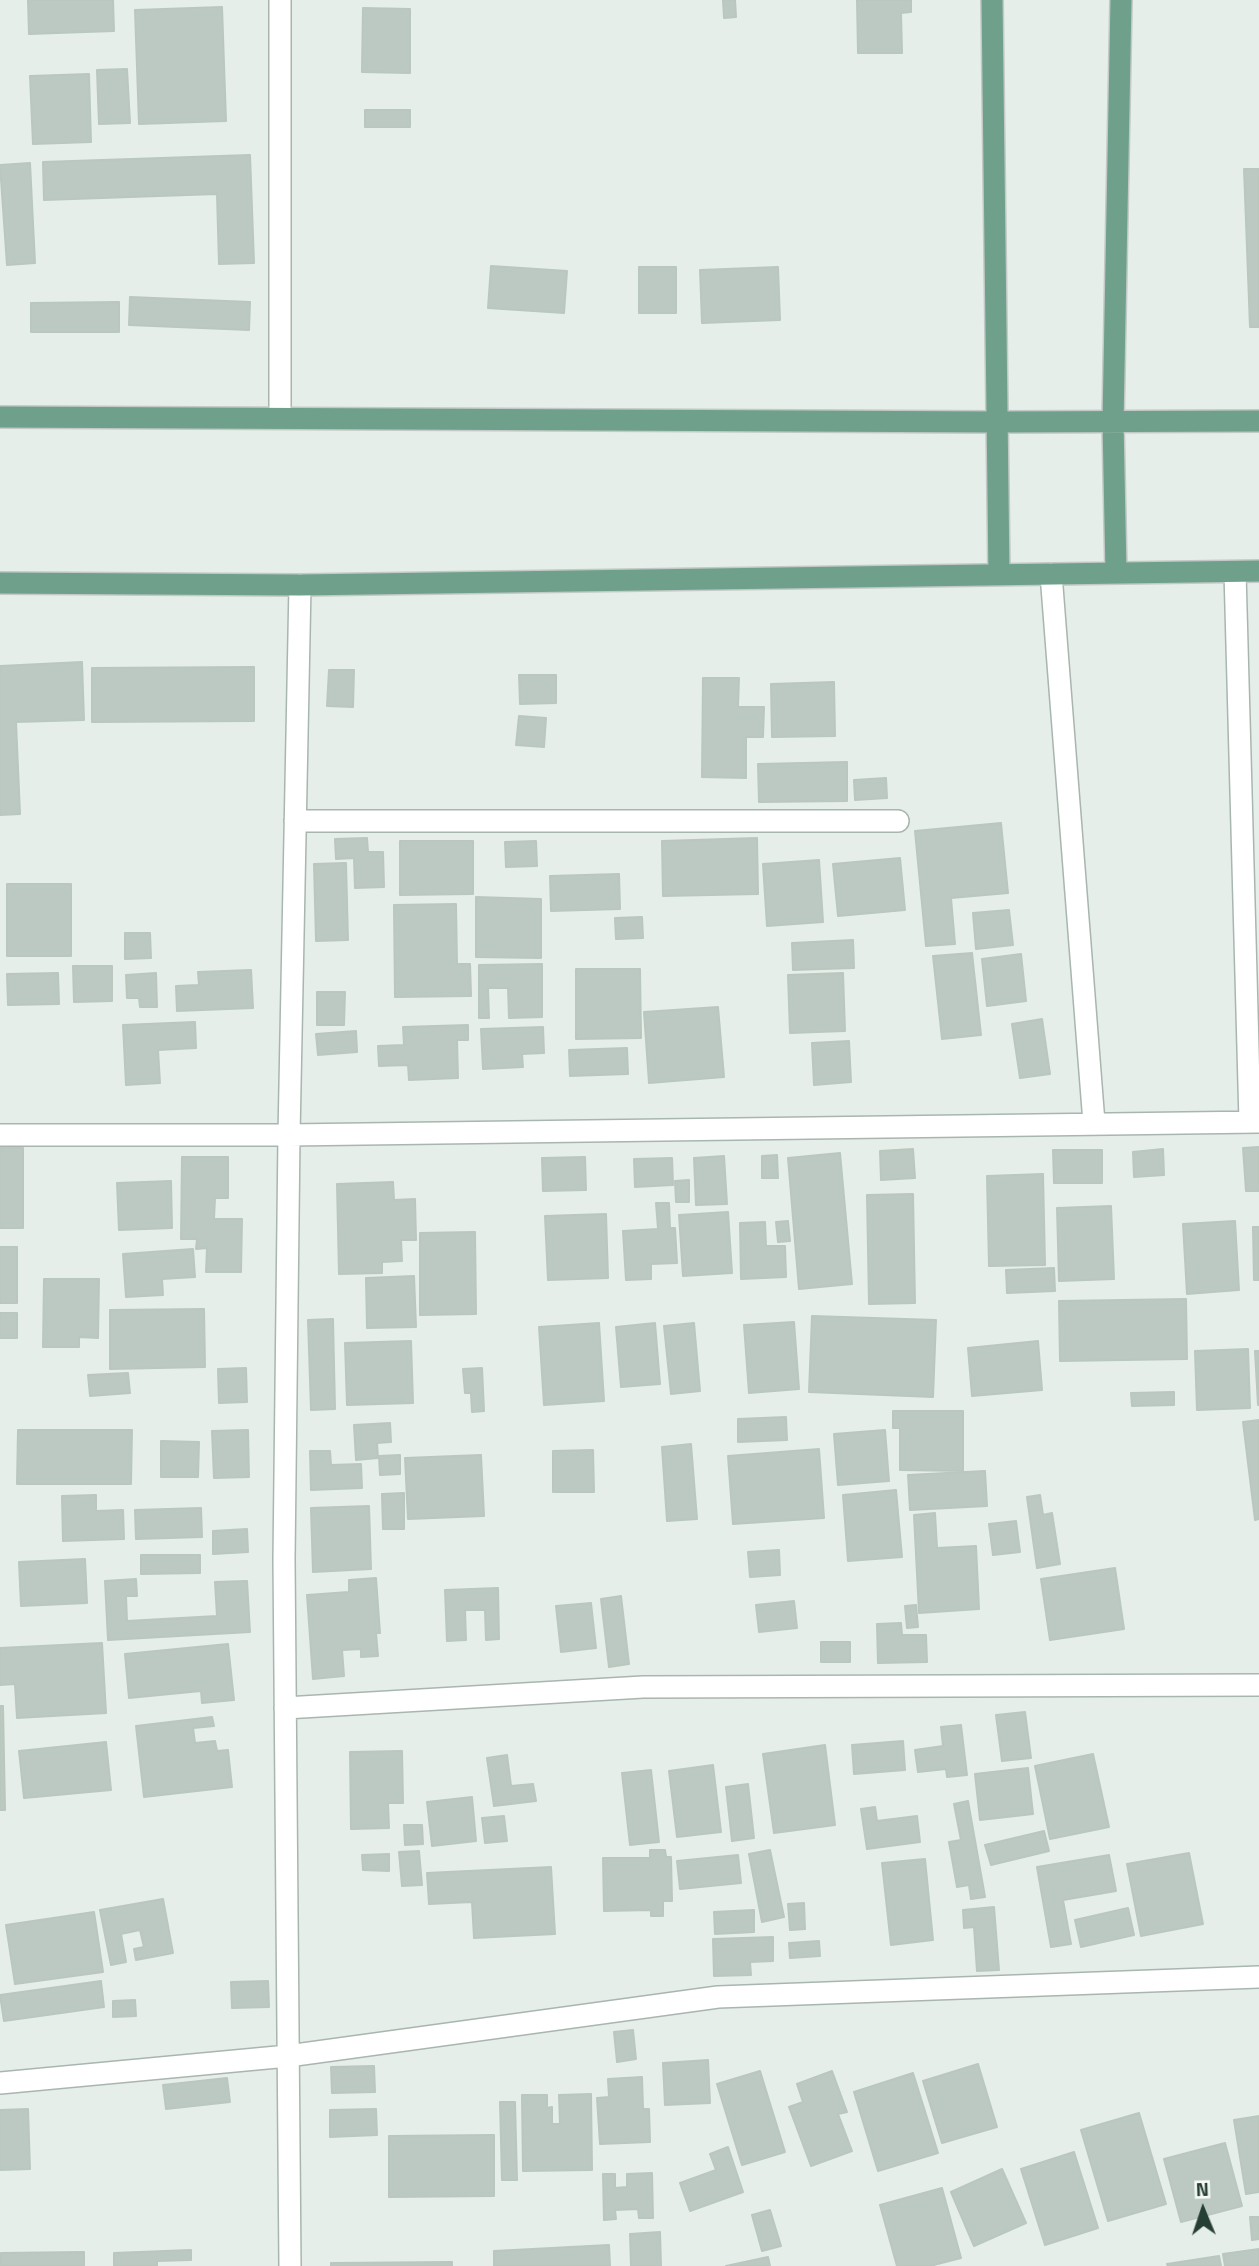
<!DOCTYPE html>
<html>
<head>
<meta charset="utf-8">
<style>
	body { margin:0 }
	#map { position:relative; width:1259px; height:2266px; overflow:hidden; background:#e6eee9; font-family:"Titillium Web",sans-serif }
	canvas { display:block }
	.north { position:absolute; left:1168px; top:2175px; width:70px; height:70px; -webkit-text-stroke:5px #f7faf8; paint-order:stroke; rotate:358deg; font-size:19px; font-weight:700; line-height:28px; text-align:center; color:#263f34 }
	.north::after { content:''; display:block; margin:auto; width:24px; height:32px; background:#263f34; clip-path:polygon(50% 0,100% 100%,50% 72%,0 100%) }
</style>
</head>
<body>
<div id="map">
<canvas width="1259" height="2266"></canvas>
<div class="north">N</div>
</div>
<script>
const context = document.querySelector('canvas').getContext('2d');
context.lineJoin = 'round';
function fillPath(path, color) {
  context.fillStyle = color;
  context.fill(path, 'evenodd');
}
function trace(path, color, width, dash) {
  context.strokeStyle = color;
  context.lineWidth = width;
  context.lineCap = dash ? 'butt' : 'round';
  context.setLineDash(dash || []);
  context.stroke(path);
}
const building = new Path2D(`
	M28 0H113L114 31 29 34Z
	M723 0H735L736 17 724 18Z
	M857 0H911V12L901 13 902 53H858Z
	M222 7 226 121 139 124 135 10Z
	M363 8 410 9V73L362 72Z
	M127 69 130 123 99 124 97 70Z
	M89 74 91 142 33 144 30 76Z
	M365 110H410V127H365Z
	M250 155 254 263 219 264 217 194 44 200 43 162Z
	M30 163 35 263 7 265 0 165Z
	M1244 169H1259V327H1250Z
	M491 266 567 271 564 313 488 308Z
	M639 267H676V313H639Z
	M778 267 780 320 702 323 700 270Z
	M130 297 250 302 249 330 129 325Z
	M119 302V332H31V303Z
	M82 662 84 720 16 722 20 814 0 815V666Z
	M254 667V721L92 722V668Z
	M329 670H354L353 707 327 706Z
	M519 675H556V703L520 704Z
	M703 678H739L738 707H764L763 737H746V778L702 777Z
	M834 682 835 736 772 737 771 684Z
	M519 716 546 718 544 747 516 745Z
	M847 762V801L759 802 758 764Z
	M886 778 887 798 855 800 854 780Z
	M1001 823 1008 893 951 898 955 944 926 946 915 831Z
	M367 838 368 852H383L384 887 355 888 354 858 336 859 335 839Z
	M757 838 758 894 663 896 662 841Z
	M400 841H473V894L400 895Z
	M536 841 537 866 506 867 505 842Z
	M900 858 905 910 838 916 833 864Z
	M819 860 823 922 767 926 763 864Z
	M346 863 348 940 316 941 314 864Z
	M619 874 620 909 551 911 550 876Z
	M7 884H71V956H7Z
	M476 897 541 899V958L476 957Z
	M456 904 457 964H470L471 996 395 997 394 905Z
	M1009 910 1013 945 976 949 973 913Z
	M642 917 643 938 616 939 615 918Z
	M125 933H150L151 958 125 959Z
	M853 940 854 968 793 970 792 943Z
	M972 953 981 1035 942 1039 933 956Z
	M1021 954 1026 1001 987 1006 982 959Z
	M542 964V1017L509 1018 508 988H488L489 1018H479V965Z
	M73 966H112V1001L74 1002Z
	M576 969H640L641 1038 576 1039Z
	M251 970 253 1008 177 1011 176 986 199 985 198 972Z
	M58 973 59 1004 8 1005 7 974Z
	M156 973 157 1007H140L139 998H127L126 975Z
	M843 973 845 1031 790 1033 788 975Z
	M317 992H345L344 1025H317Z
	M718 1007 724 1077 649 1083 644 1012Z
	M1042 1019 1050 1074 1020 1078 1012 1024Z
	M195 1022 196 1048 158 1050 160 1083 126 1085 123 1025Z
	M468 1025V1040H457L458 1078 409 1080 408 1065 379 1066 378 1046 404 1045 403 1027Z
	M543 1027 544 1053 522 1054 523 1067 483 1069 481 1029Z
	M356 1031 357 1052 318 1055 316 1034Z
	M849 1041 851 1082 814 1085 812 1043Z
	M627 1048 628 1074 570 1076 569 1050Z
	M1259 1147V1191H1246L1243 1148Z
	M0 1148H23V1228H0Z
	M913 1149 915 1178 881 1180 880 1151Z
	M1163 1149 1164 1175 1134 1177 1133 1152Z
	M1053 1150H1102V1183H1054Z
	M840 1153 852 1284 799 1289 788 1158Z
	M777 1155 778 1178H762V1156Z
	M724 1156 727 1204 696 1205 694 1158Z
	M182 1157H228V1198H215L214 1219H242L241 1272H206L207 1248 196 1249 197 1239H181Z
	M585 1157 586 1190 543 1191 542 1158Z
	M672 1158 673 1185 635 1187 634 1159Z
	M1043 1174 1045 1265 989 1266 987 1176Z
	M689 1180V1202H676L675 1181Z
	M171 1181 172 1228 119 1230 117 1183Z
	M393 1182 394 1200 415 1199 416 1240H401L402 1261 382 1262V1273L339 1274 337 1184Z
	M913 1194 915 1303 869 1304 867 1195Z
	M656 1203H669L670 1228H675L677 1263 651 1264V1279L626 1280 623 1231 658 1229Z
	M1111 1206 1114 1279 1059 1281 1057 1208Z
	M728 1212 732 1273 683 1276 679 1215Z
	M606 1214 608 1278 548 1280 545 1216Z
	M788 1221 790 1241 778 1242 776 1222Z
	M1235 1221 1239 1290 1187 1294 1183 1224Z
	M765 1222 766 1246H785L786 1277 741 1279 740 1223Z
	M1253 1227H1259V1280H1254Z
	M475 1232 476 1314 420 1315V1233Z
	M0 1247H17V1303H0Z
	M193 1249 195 1277 162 1279 163 1295 126 1297 123 1254Z
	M1054 1268 1055 1291 1007 1293 1006 1270Z
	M414 1276 416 1327 367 1328 366 1278Z
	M44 1279H99L98 1338 79 1337V1347H43Z
	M1186 1299 1187 1359 1060 1361 1059 1301Z
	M204 1309 205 1367 110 1369V1310Z
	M0 1313H17V1338H0Z
	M812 1316 936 1320 933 1397 809 1392Z
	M333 1319 335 1409 311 1410 308 1320Z
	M794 1322 799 1389 749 1393 744 1325Z
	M599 1323 604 1401 544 1405 539 1327Z
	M655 1323 660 1384 621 1387 616 1327Z
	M694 1323 700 1391 671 1394 664 1326Z
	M411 1341 413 1403 347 1405 345 1343Z
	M1038 1341 1042 1390 972 1396 968 1348Z
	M1248 1349 1250 1408 1197 1410 1195 1351Z
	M1255 1351H1259V1405H1258Z
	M246 1368 247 1402 219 1403 218 1369Z
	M482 1368 484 1411 472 1412 471 1393H465L463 1369Z
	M128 1373 130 1393 90 1396 88 1375Z
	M1174 1392V1405L1132 1406 1131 1393Z
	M893 1411H963V1471L900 1470V1428H893Z
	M786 1417 787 1440 738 1442V1419Z
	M1259 1420V1519L1255 1520 1243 1422Z
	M390 1423 391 1442 377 1443 378 1458 356 1460 354 1425Z
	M18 1430H132L131 1484H17Z
	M248 1430 249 1477 214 1478 212 1431Z
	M885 1430 889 1481 838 1485 834 1434Z
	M161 1441 199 1442 198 1477H161Z
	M691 1444 697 1519 667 1521 662 1447Z
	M819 1449 824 1518 733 1524 728 1456Z
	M593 1450 594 1492H553V1451Z
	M310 1451H330L331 1465 361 1464 362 1488 311 1490Z
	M400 1455V1474L380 1475 379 1456Z
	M481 1455 484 1516 408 1519 405 1458Z
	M985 1471 987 1506 910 1510 908 1475Z
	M896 1490 902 1557 848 1561 843 1495Z
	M404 1493V1529H383L382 1494Z
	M96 1495V1511L123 1510 124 1539 63 1541 62 1496Z
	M1040 1495 1043 1515 1052 1513 1060 1564 1037 1568 1027 1497Z
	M369 1506 371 1569 313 1572 311 1508Z
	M201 1508 202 1537 136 1539 135 1510Z
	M935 1513 937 1548 976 1546 979 1609 919 1613 914 1515Z
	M1016 1521 1020 1552 993 1555 989 1524Z
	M247 1529 248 1552 213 1554V1531Z
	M779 1550 780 1575 750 1577 748 1552Z
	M141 1555H200V1573L141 1574Z
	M85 1559 87 1603 21 1606 19 1562Z
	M1115 1568 1124 1629 1050 1640 1041 1579Z
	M376 1578 380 1633H376L378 1656 361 1657V1649L342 1650 344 1676 313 1679 307 1595 349 1592V1580Z
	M136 1579 137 1596H126L127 1621 217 1616 215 1582 247 1581 250 1632 108 1640 105 1581Z
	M498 1588 499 1639 486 1640 485 1610H465L466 1640 447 1641 445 1590Z
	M621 1596 629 1664 609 1667 601 1599Z
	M794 1601 797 1628 759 1632 756 1605Z
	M591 1603 596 1648 561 1652 556 1606Z
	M916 1605 918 1627 907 1628 905 1606Z
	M901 1623 902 1635H926L927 1662 878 1663 877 1624Z
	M821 1642H850V1662H821Z
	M102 1643 106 1713 17 1718 15 1684 0 1685V1648Z
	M228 1644 234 1700 202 1703 201 1691 129 1698 125 1654Z
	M0 1706H3L5 1810H0Z
	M1025 1712 1031 1758 1002 1761 996 1715Z
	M212 1717 214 1726 193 1728 195 1743 215 1741 217 1751 228 1750 232 1787 144 1797 136 1726Z
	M961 1725 967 1775 947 1777 946 1769 918 1772 915 1750 943 1746 941 1727Z
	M903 1741 905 1770 854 1774 852 1745Z
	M106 1742 111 1790 24 1798 19 1751Z
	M825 1745 835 1825 774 1833 763 1754Z
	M402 1751 403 1803H388L389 1828 351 1829 350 1752Z
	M1093 1754 1109 1827 1050 1839 1035 1766Z
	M507 1755 511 1786 533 1784 536 1801 494 1806 487 1758Z
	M713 1765 721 1832 677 1837 669 1771Z
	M1028 1768 1033 1814 980 1820 975 1774Z
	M651 1770 659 1842 630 1845 622 1773Z
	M748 1784 754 1838 732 1841 726 1787Z
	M472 1797 476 1841 432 1846 427 1802Z
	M968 1801 985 1897 971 1899 969 1885 957 1887 949 1842 961 1840 954 1804Z
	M875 1807 877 1821 917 1816 920 1842 867 1849 861 1809Z
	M504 1816 507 1841 485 1843 482 1818Z
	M404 1825H422L423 1844 405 1845Z
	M1044 1831 1049 1851 991 1865 985 1845Z
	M650 1850H665L666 1857H671L672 1901H663V1916H651V1910L604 1911 603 1858H650Z
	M770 1850 784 1917 762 1922 749 1854Z
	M419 1851 422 1885 402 1886 399 1852Z
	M1189 1853 1203 1924 1141 1936 1127 1864Z
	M389 1854V1871L363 1870 362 1855Z
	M738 1855 741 1883 680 1889 677 1861Z
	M1109 1855 1116 1891 1063 1900 1071 1944 1051 1947 1037 1867Z
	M925 1859 933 1940 891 1945 882 1863Z
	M551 1867 555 1934 474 1938 472 1902 429 1904 427 1873Z
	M163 1899 173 1953 136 1960 134 1949 144 1947 140 1930 121 1934 126 1962 111 1965 100 1910Z
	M804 1903 805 1929 790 1930 788 1904Z
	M994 1907 999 1970 977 1971 974 1927 964 1928 963 1910Z
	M1128 1908 1134 1935 1081 1947 1075 1920Z
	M754 1910V1932L715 1934 714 1912Z
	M94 1912 103 1972 15 1984 6 1925Z
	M773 1937V1961L750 1962 751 1975 714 1976 713 1939Z
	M819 1941 820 1956 790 1958 789 1943Z
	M101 1981 104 2007 4 2021 0 1995Z
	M268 1981 269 2007 232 2008 231 1982Z
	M135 2000 136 2016 113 2017V2001Z
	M633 2030 636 2059 617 2062 614 2032Z
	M708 2060 710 2103 665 2105 663 2063Z
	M978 2064 997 2127 942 2143 923 2081Z
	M374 2066 375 2092 332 2093 331 2067Z
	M760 2071 785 2152 742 2165 717 2084Z
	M832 2071 847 2112 838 2114 852 2151 811 2166 789 2107 803 2102 797 2084Z
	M913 2073 938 2153 878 2171 854 2092Z
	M642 2077 643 2109H649L650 2142 600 2144 597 2098 609 2097 608 2079Z
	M227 2078 230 2102 166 2109 163 2085Z
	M591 2094 592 2170 523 2171 522 2095H547V2108L552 2107V2124H560L559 2095Z
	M500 2102H515L517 2180H502Z
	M28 2109 30 2169 0 2170V2110Z
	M376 2109 377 2135 330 2137V2110Z
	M1139 2113 1166 2204 1108 2221 1081 2130Z
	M1259 2116V2192L1246 2194 1234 2120Z
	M494 2135V2196L389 2197V2136Z
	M1225 2143 1242 2206 1181 2222 1164 2159Z
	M728 2147 743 2192 690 2211 680 2183 716 2170 710 2154Z
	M1074 2152 1098 2228 1045 2245 1021 2169Z
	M1002 2169 1026 2223 974 2246 951 2192Z
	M652 2173 653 2218H639L638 2209 615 2210 616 2219 604 2220 603 2174H615V2188L627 2187V2174Z
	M942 2188 961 2258 930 2266H897L880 2205Z
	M770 2210 781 2246 762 2251 752 2215Z
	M1250 2217H1259V2239L1252 2240Z
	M660 2232 661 2266H631L630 2234Z
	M609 2245 610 2266H494V2251Z
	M1259 2249V2266H1225L1223 2254Z
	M191 2250V2260L157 2261V2266H114V2253Z
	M84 2252V2266H1V2253Z
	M1219 2256 1221 2266H1168L1167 2264Z
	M768 2257 770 2266H726Z
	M452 2262V2266H331V2263Z`);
const minor = new Path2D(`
	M280 417V0
	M1235 572 1250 1122
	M1051 574 1094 1123
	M295 821H898
	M0 1135H289L1259 1122
	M285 1708 643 1687 1259 1685
	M0 2083 288 2056 718 1997 1259 1977
	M290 2266 284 1559 289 1135 300 585`);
const major = new Path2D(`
	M992 0 999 575
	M0 417 998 422 1259 421
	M1116 573 1113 422 1121 0
	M0 583 300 585 1259 571`);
fillPath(building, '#bcc9c2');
trace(building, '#b9c7bf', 2);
trace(minor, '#a9b6af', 24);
trace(major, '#c2c9c6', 24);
trace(minor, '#fff', 21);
trace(major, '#6ea08b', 21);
</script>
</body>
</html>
